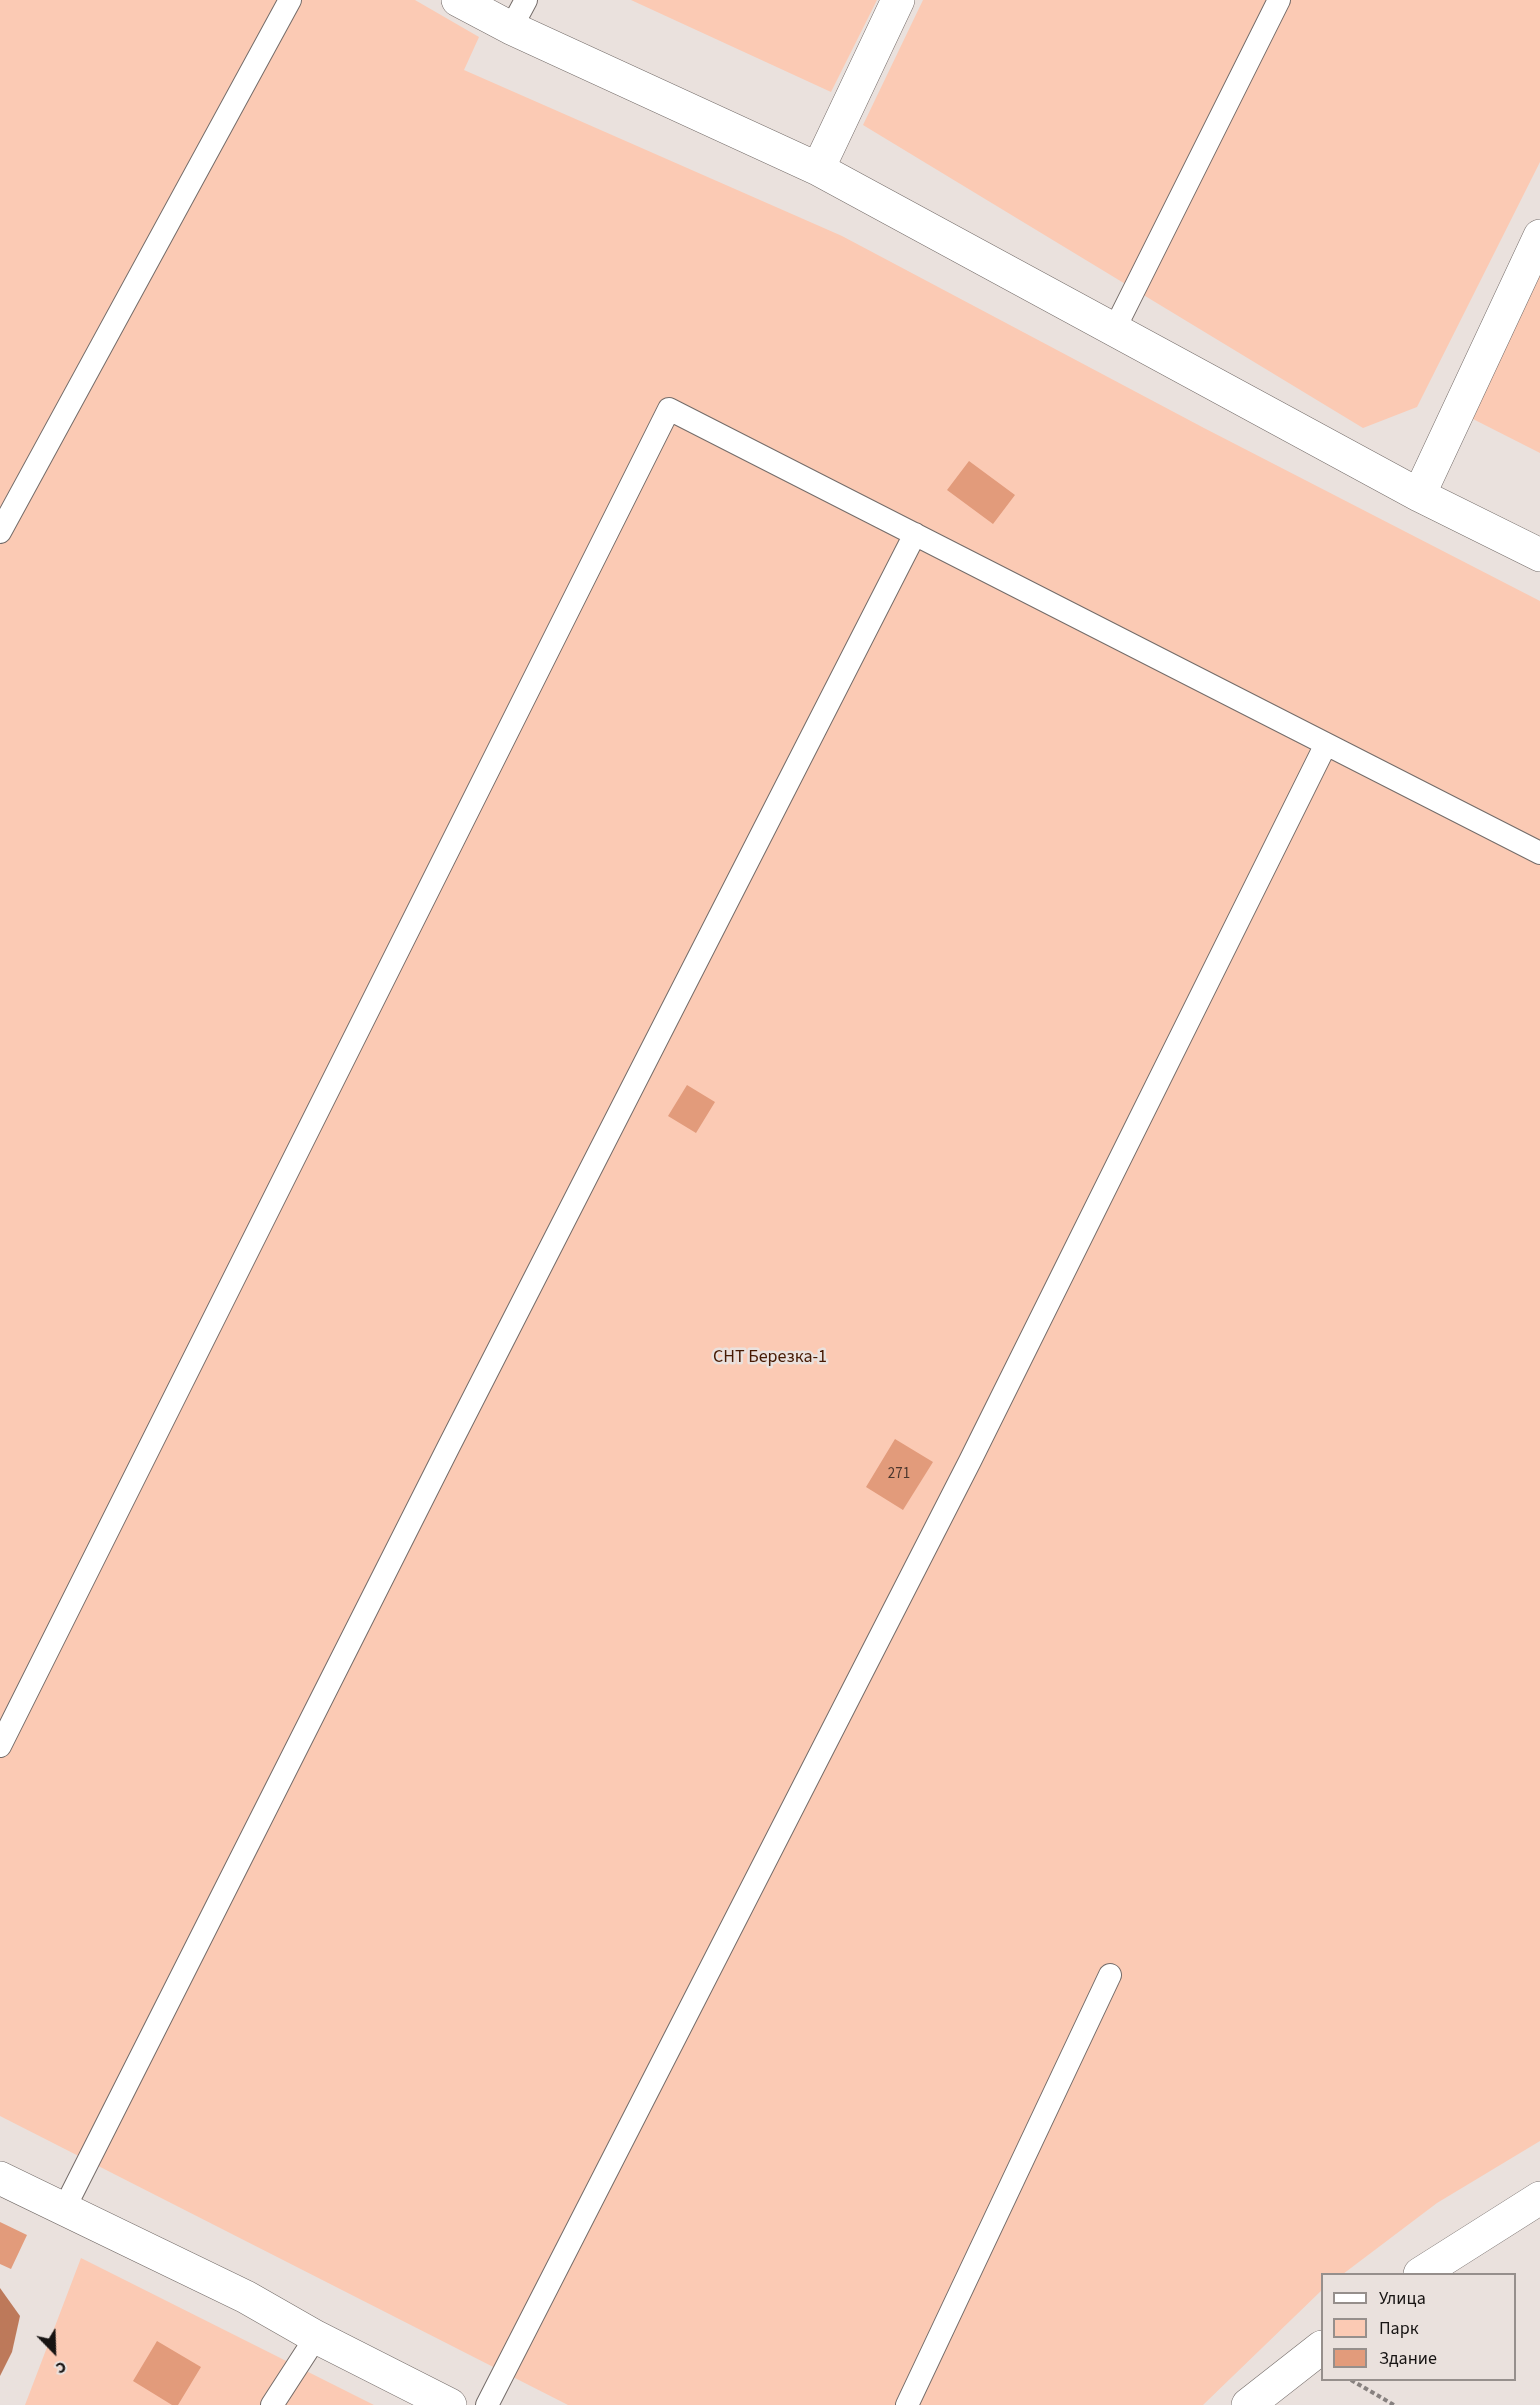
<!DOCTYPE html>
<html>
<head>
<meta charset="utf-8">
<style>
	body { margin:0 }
	#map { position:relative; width:1540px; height:2405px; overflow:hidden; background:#eae1dd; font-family:"Source Sans 3",sans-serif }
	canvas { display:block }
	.legend { position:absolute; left:1321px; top:2273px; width:195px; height:108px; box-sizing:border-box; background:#eae1dd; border:2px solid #968f8c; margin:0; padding:8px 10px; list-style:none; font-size:18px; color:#171413 }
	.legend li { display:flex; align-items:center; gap:12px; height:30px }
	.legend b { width:30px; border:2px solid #968f8c }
	.north { position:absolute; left:24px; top:2321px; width:60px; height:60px; -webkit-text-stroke:4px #eae1dd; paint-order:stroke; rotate:157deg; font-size:16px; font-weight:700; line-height:24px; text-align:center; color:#171413 }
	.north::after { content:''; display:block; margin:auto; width:21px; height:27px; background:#171413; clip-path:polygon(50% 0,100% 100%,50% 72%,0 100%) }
</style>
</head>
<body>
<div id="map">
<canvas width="1540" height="2405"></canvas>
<ul class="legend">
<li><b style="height:8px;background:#fff"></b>Улица</li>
<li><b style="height:16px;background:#fbcab4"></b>Парк</li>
<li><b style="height:16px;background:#e29b7b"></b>Здание</li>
</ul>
<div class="north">С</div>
</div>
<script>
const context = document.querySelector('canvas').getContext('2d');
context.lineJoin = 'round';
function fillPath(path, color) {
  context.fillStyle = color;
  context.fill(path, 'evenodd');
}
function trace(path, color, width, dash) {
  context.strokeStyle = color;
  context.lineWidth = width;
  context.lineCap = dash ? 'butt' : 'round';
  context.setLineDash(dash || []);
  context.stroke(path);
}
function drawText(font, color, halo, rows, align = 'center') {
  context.font = font + ' "Source Sans 3",sans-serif';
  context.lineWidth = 5;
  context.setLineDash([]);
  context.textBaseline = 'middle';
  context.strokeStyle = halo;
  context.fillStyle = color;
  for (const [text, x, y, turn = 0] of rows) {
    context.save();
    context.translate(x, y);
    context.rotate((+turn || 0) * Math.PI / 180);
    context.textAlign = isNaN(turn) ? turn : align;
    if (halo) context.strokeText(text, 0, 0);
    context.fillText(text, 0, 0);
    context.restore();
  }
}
const green = new Path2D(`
	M0 0H415L479 37 464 70 842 236 1204 428 1540 601V2141L1437 2203 1343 2274H1322V2290L1203 2405H568L0 2116Z
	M631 0H877L831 92Z
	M923 0H1540V162L1417 407 1363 428 863 125Z
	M1540 270V453L1471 418Z
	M81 2258 374 2405H25Z`);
const water = new Path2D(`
	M0 2288 20 2316 12 2352 0 2376Z`);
const building = new Path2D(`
	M969 461 1015 495 993 524 947 490Z
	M687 1085 715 1102 696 1133 668 1116Z
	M895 1439 933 1462 903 1510 866 1487Z
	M0 2222 27 2235 11 2269 0 2264Z
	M157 2341 201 2367 178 2405H172L133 2381Z`);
const path = new Path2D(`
	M1351 2380 1394 2405`);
const lane = new Path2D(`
	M511 28 526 0
	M1114 330 1279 0
	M0 532 290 0
	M0 1746 669 409 1540 853
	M64 2209 449 1446 915 534
	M272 2405 316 2337
	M487 2405 970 1461 1326 744
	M907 2405 1110 1975`);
const street = new Path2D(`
	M458 0 511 28 818 169 1419 495 1540 555
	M818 169 898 0
	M1419 495 1540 236
	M0 2178 246 2297 316 2337 450 2405
	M1420 2274 1540 2198
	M1248 2405 1322 2347`);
const numberNames = [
	["271",899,1475]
];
const parkNames = [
	["СНТ Березка-1",770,1358]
];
fillPath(green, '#fbcab4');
fillPath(water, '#bd795a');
fillPath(building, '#e29b7b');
trace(lane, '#746c69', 24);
trace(street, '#746c69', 34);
trace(path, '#87817f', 4, [4.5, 3]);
trace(lane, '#fff', 22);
trace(street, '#fff', 33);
drawText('15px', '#4a362d', null, numberNames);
drawText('18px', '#471a03', '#eae1dd', parkNames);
</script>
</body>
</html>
